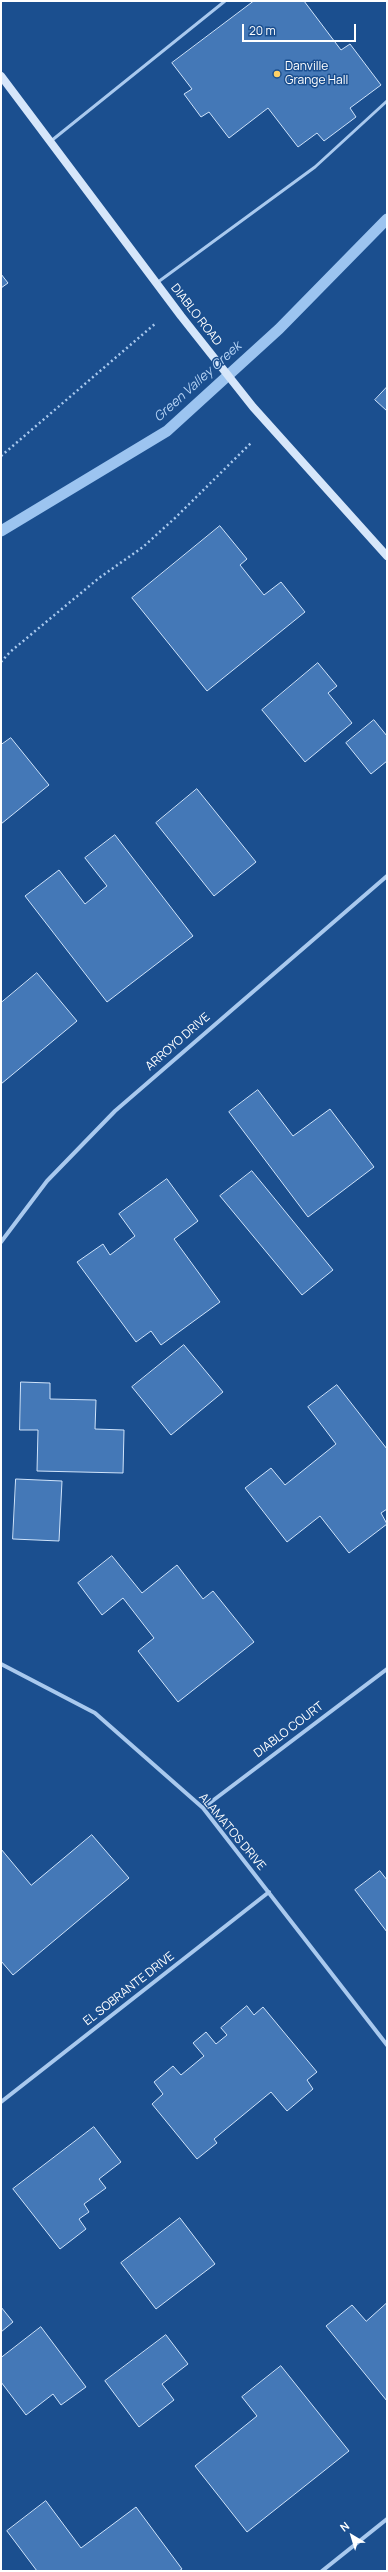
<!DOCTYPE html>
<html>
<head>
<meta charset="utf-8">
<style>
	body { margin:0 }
	#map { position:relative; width:388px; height:2572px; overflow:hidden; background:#1b4f8f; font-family:Manrope,sans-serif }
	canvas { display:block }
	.frame { position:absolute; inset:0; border:2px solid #fff; pointer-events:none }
	.north { position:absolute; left:332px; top:2516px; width:40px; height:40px; -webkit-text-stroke:3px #1b4f8f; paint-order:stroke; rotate:322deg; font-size:11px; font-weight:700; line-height:16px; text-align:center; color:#fff }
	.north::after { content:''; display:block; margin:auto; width:14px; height:18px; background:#fff; clip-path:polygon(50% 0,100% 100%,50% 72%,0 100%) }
	.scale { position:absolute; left:242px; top:24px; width:114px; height:18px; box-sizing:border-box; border:2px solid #fff; border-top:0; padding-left:5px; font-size:12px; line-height:14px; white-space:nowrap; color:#fff; -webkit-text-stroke:3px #1b4f8f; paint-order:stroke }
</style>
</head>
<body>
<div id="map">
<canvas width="388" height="2572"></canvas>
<div class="frame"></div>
<div class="north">N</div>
<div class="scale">20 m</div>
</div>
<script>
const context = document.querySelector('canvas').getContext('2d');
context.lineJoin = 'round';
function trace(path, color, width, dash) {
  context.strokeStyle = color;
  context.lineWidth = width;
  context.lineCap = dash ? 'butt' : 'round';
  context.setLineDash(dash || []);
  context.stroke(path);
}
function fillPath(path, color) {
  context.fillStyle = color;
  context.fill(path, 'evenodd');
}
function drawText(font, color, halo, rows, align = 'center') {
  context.font = font + ' Manrope,sans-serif';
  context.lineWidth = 3;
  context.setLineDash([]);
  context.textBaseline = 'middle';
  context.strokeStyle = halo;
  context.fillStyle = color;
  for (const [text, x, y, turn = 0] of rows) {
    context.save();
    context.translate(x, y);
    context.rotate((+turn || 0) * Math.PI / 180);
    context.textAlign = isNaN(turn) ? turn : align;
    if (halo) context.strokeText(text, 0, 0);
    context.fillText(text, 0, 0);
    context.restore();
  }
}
const stream = new Path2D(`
	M1 531 167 431 279 329 387 219`);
const building = new Path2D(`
	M254 1H304L341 50 350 44 381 85 350 108 356 117 324 141 317 133 298 147 268 108 229 138 209 112 201 117 184 94 192 89 172 63Z
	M1 274 8 283 1 288Z
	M387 387V411L375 400Z
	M220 526 247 559 240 565 264 595 281 582 305 612 207 691 132 598Z
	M318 663 337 686 328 693 352 723 305 762 262 710Z
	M374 720 387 736V761L371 774 346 743Z
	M11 738 49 785 1 824V745Z
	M197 789 256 862 214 896 156 823Z
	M115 835 193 936 107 1002 25 896 59 870 85 904 107 886 85 858Z
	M37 973 77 1021 1 1084V1003Z
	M258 1090 293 1136 330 1109 374 1167 308 1217 229 1112Z
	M252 1171 333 1270 302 1295 220 1196Z
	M167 1179 198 1221 174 1239 220 1302 161 1345 151 1331 136 1342 77 1262 103 1244 110 1255 135 1236 119 1214Z
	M184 1345 223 1392 171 1435 132 1387Z
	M21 1382 50 1383V1399L96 1400 95 1429 124 1430 123 1473 37 1471 38 1430H20Z
	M337 1385 387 1449V1509L381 1513 387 1524 349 1553 320 1516 287 1542 245 1488 271 1468 285 1485 336 1444 308 1407Z
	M16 1479 62 1481 59 1541 13 1539Z
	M112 1556 142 1593 177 1565 203 1599 213 1591 254 1642 178 1702 138 1651 154 1638 123 1598 102 1615 78 1583Z
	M92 1835 129 1878 13 1975 1 1961V1849L31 1885Z
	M380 1871 387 1880V1932L355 1890Z
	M247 2006 254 2015 263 2007 317 2072 307 2080 313 2089 287 2111 271 2092 214 2139 217 2143 197 2159 152 2104 163 2094 154 2082 173 2066 181 2075 204 2056 193 2043 206 2032 216 2044 227 2035 221 2028Z
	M94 2127 121 2162 99 2179 106 2188 84 2204 89 2212 79 2219 86 2229 60 2249 13 2189Z
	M180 2218 215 2264 156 2309 121 2263Z
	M387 2303V2401L326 2326 352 2305 366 2321Z
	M1 2307 13 2322 1 2332Z
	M41 2327 86 2387 61 2405 53 2394 26 2415 1 2382V2358Z
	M166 2335 188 2364 162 2384 174 2400 139 2427 105 2381Z
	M281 2366 349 2451 247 2532 195 2466 257 2416 242 2397Z
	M46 2501 81 2548 136 2507 182 2569 179 2571H37L7 2531Z`);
const path = new Path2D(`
	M1 456 156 323
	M1 662 10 652 99 578 143 547 175 518 252 442`);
const lane = new Path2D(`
	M51 141 225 1
	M158 282 315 167 387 101`);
const street = new Path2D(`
	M1 1242 47 1181 115 1111 387 876
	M1 1664 95 1713 203 1808 387 2045
	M203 1808 387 1669
	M1 2102 269 1892
	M322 2571 387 2519`);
const secondary = new Path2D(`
	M1 76 181 316 253 407 387 556`);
const markers = [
	[277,74,4,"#ffd166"]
];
const poiNames = [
	["Danville",285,67],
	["Grange Hall",285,81]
];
const streetNames = [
	["DIABLO ROAD",196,315,52],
	["ARROYO DRIVE",178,1042,-41],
	["DIABLO COURT",289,1730,-37],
	["ALAMATOS DRIVE",232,1832,50],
	["EL SOBRANTE DRIVE",129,1989,-38]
];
const waterNames = [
	["Green Valley Creek",198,382,-42]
];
trace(stream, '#9cc4f0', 11);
fillPath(building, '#4478b7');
trace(building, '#cfe3fa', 1);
trace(path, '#a9c9ee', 2.5, [2, 3]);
trace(lane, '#a9c9ee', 3);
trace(street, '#a9c9ee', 4);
trace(secondary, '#d6e6fa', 8);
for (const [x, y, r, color] of markers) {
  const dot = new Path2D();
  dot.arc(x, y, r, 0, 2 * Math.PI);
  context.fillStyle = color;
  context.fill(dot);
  trace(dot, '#1b4f8f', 1.5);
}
drawText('12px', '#fff', '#1b4f8f', poiNames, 'left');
drawText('12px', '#fff', '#1b4f8f', streetNames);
drawText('italic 13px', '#b5d3f5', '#1b4f8f', waterNames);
</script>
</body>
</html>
